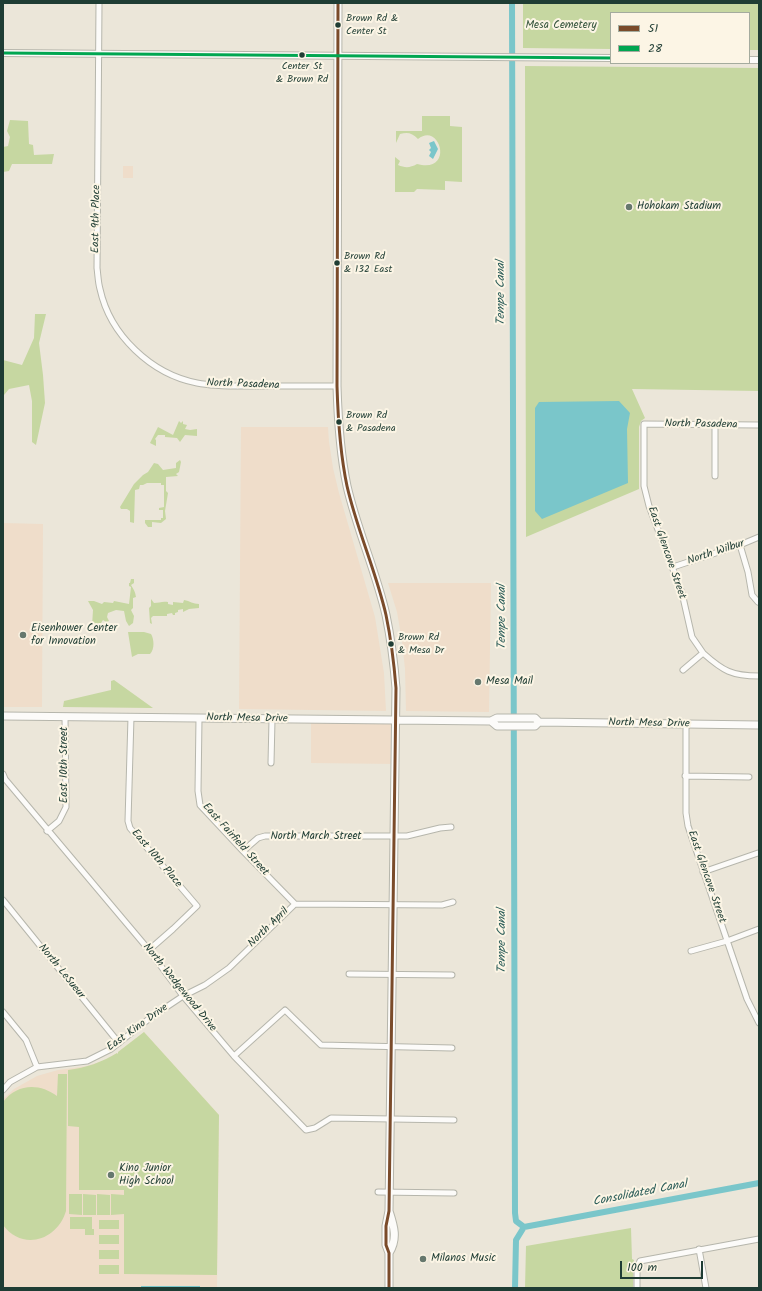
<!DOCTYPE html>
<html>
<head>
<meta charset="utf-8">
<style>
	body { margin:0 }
	#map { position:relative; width:762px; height:1291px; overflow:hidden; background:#ebe6d9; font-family:Kalam,sans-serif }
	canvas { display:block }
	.frame { position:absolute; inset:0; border:4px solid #1f3d34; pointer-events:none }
	.legend { position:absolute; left:610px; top:12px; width:140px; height:52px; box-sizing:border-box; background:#fcf5e5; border:1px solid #a4ab9e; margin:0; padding:5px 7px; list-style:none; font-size:12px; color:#1f3d34 }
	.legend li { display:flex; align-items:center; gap:8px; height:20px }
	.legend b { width:20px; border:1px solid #a4ab9e }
	.scale { position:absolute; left:620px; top:1261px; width:83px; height:18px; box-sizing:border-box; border:2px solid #1f3d34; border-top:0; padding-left:5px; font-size:12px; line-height:14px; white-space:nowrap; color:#1f3d34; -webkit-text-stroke:3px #fcf5e5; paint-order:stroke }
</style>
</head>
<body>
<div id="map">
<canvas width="762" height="1291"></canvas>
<div class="frame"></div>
<ul class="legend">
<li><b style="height:5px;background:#7a4b2a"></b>51</li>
<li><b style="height:5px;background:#00a651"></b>28</li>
</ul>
<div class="scale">100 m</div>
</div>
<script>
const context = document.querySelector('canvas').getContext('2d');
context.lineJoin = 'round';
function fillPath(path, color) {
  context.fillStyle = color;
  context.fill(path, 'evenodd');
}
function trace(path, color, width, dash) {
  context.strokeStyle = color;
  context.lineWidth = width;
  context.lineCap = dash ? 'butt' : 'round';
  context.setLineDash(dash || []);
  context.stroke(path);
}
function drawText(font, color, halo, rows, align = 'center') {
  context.font = font + ' Kalam,sans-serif';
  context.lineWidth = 4;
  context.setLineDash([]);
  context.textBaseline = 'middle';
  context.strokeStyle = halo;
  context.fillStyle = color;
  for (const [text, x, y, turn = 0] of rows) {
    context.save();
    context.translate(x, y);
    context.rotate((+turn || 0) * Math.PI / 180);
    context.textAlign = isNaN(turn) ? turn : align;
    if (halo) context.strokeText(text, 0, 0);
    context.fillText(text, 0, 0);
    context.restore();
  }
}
const built = new Path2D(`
	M123 166H133V178H123Z
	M241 427H328L329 442 333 468 339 493 375 617 384 673 386 711 239 709Z
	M3 523 43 524 42 707H3Z
	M388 583H491L489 712 406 711 405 669 402 641 397 612Z
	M311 720H396V764L311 763Z
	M144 1032 219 1115 217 1288H3V1099L14 1089 37 1076 58 1070 87 1066 105 1060 117 1053 118 1054V1052Z`);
const green = new Path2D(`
	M523 3H759V50H749V13H611V49L523 48Z
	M525 66 759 68V391L632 389 645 418 641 421 639 427V489L526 537Z
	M422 116H450V126L462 127V182L445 181V190L417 189 414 192H395V157L400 161 398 165C405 168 410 168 417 164 455 174 440 121 418 139 412 133 408 132 400 134L396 143V131H422Z
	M10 120 28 121 29 144 33 145 34 155 54 154 52 164H12L9 171 3 172V147L8 146 10 137 7 131Z
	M35 314H46L39 343 43 375 45 403 36 445 32 442V401L29 385 9 389 4 395 3 393V360L22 365 34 338Z
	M179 421 181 423 183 421V424L187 425 185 429 190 430 197 429V436L185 435 180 442 177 438 165 437V435H158L155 439 156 440V446L150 443 158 427 173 435Z
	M180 460 181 462 179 472 176 474 178 476 166 477V491L168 493 165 511 166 519 161 523 152 522V527H148L145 523V520H161V518H163V510H159V508L164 507V485H161V483H147L143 485H140L139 489 135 490 134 523 130 522V511L127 509H121L120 507 134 484 143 475 148 472 154 463 158 464 163 470 176 468V463Z
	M131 579H134V583L131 585C134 590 135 591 136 597L133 598V608L131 610 134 616 133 623 129 626 126 621 124 611 116 610 108 613 107 617 109 621 106 622 103 620 101 623 92 626 93 610 88 601H94L102 604 104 602 113 603 114 601 129 604 131 587 129 586V583H130Z
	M151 599 154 603C159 603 162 601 168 602V604L173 605V602L183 603 184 600C190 601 193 604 199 604V608L189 609 183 612V609L178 610V612L175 613V615H173L172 613 167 614V616H153L151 618 152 624 150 623 149 608 151 606Z
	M128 632H144L151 634C154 639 155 649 150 654H138L132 657Z
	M114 680 153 708 63 707 64 701 111 690V681Z
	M144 1032 219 1115 217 1275 124 1274V1214L111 1215V1194L124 1195V1190H79V1127L68 1126V1070C86 1068 102 1062 117 1053L118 1054V1052Z
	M58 1074H67L66 1211C57 1241 22 1251 3 1225V1102C17 1083 40 1083 57 1096Z
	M69 1194H82V1215L69 1214Z
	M83 1194 96 1195V1215H83Z
	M97 1194 110 1195V1215H97Z
	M70 1217H92V1229H94V1235H85V1229H70Z
	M99 1220H119V1229H99Z
	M631 1228 632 1259 634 1260 633 1264V1288H525L526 1246Z
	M99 1235H119V1244H99Z
	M99 1250H119V1259H99Z
	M99 1265H119V1274H99Z`);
const water = new Path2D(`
	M434 141 438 149 433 159 429 156 431 152 429 150 431 148 429 143Z
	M619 401 630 413 627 429 628 483 542 519 535 511V408L539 402Z
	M141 1286H200V1288H141Z`);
const canal = new Path2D(`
	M512 3 515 1213 516 1221 524 1227
	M524 1227 759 1183
	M515 1288 516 1240 524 1227`);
const minor = new Path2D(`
	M99 3 97 268C98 275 98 282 100 289 110 335 151 374 197 383 217 387 238 386 258 386 284 386 311 386 337 386
	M715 476V425
	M740 545 748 572 752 595 758 602
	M673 567 740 545 759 537
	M703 653C723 671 732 676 759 676
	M683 670 703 653 692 637 682 593 649 506 644 486V424L759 425
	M131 717 128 821 130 828 197 906 173 929 149 950
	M199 718 198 791 200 805 243 851 295 904
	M686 724V813L688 826 747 999 759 1023
	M271 763 272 720
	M3 774 5 779 149 950 183 996 234 1056 306 1130 315 1128 331 1118 454 1120
	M685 776 749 777
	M47 831 59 821 66 807 65 717
	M243 851 258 838 265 836H407L440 828 451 827
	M703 872 758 853
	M3 900 119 1043
	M691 951 727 941 759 929
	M349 974 452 975
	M3 1012 26 1040 37 1067
	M234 1056 285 1010 321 1045 452 1048
	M3 1090 10 1082 37 1067 87 1061 111 1049 150 1018 183 996 205 985 229 968 295 904 442 905 453 902
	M378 1192 454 1193
	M699 1249 706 1288
	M637 1288V1268L640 1261 759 1239`);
const tertiary = new Path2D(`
	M3 53 611 58
	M749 60H759`);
const secondary = new Path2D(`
	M338 3 337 386C338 420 340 453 347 486 357 530 376 571 386 615 391 639 394 663 396 688L389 1211 386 1226V1245L389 1253V1288
	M3 716 491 721 497 718H535L539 722
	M491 721 497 726H535L539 722 759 725
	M389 1253C398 1239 394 1226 389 1211`);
const bus1 = new Path2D(`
	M338 3 337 386C338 420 340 453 347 486 357 530 376 571 386 615 391 639 394 663 396 688L389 1211 386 1226V1245L389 1253V1288`);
const bus2 = new Path2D(`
	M3 53 611 58`);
const markers = [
	[338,25,3.5,"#1f3d34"],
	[302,55,3.5,"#1f3d34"],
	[629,207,4,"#66786e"],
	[337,263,3.5,"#1f3d34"],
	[339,422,3.5,"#1f3d34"],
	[23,635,4,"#66786e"],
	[391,644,3.5,"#1f3d34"],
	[478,682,4,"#66786e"],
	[111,1175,4,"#66786e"],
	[423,1259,4,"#66786e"]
];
const busNames = [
	["Brown Rd &",346,19],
	["Center St",346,32],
	["Center St",302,67,"center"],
	["& Brown Rd",302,80,"center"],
	["Brown Rd",344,257],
	["& 132 East",344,270],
	["Brown Rd",346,416],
	["& Pasadena",346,429],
	["Brown Rd",398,638],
	["& Mesa Dr",398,651]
];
const parkNames = [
	["Mesa Cemetery",561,26]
];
const poiNames = [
	["Hohokam Stadium",637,207],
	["Eisenhower Center",31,629],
	["for Innovation",31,642],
	["Mesa Mail",486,682],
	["Kino Junior",119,1169],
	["High School",119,1182],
	["Milanos Music",431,1259]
];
const streetNames = [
	["East 9th Place",97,219,-89],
	["North Pasadena",243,385,2],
	["North Pasadena",701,425,1],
	["East Glencove Street",666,553,71],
	["North Wilbur",716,553,-18],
	["North Mesa Drive",247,719,1],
	["North Mesa Drive",649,724,1],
	["East 10th Street",65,765,-90],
	["North March Street",316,837],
	["East Fairfield Street",235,840,48],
	["East 10th Place",156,859,50],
	["East Glencove Street",706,877,71],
	["North April",269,928,-44],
	["North LeSueur",61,972,51],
	["North Wedgewood Drive",179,988,51],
	["East Kino Drive",138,1028,-36]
];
const waterNames = [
	["Tempe Canal",502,293,-90],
	["Tempe Canal",503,617,-90],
	["Tempe Canal",503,941,-90],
	["Consolidated Canal",640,1194,-11]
];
fillPath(built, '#efddca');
fillPath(green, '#c6d7a1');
fillPath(water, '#7ac6ca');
trace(canal, '#7ac6ca', 6);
trace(minor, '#b6b6ac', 7);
trace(tertiary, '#b6b6ac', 8);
trace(secondary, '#b6b6ac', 9);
trace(minor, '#fcfbf9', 5);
trace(tertiary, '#fcfbf9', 6);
trace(secondary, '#fcfbf9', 7);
trace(bus1, '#7a4b2a', 3);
trace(bus2, '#00a651', 3);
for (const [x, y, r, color] of markers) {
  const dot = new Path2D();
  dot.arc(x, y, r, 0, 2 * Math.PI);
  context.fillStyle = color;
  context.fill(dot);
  trace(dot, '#fcf5e5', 1.5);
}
drawText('10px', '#1f3d34', '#fcf5e5', busNames, 'left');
drawText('11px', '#3a5941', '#fcf5e5', parkNames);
drawText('11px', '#1f3d34', '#fcf5e5', poiNames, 'left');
drawText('11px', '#1f3d34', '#fcf5e5', streetNames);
drawText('italic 12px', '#2a5c58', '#fcf5e5', waterNames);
</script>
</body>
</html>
